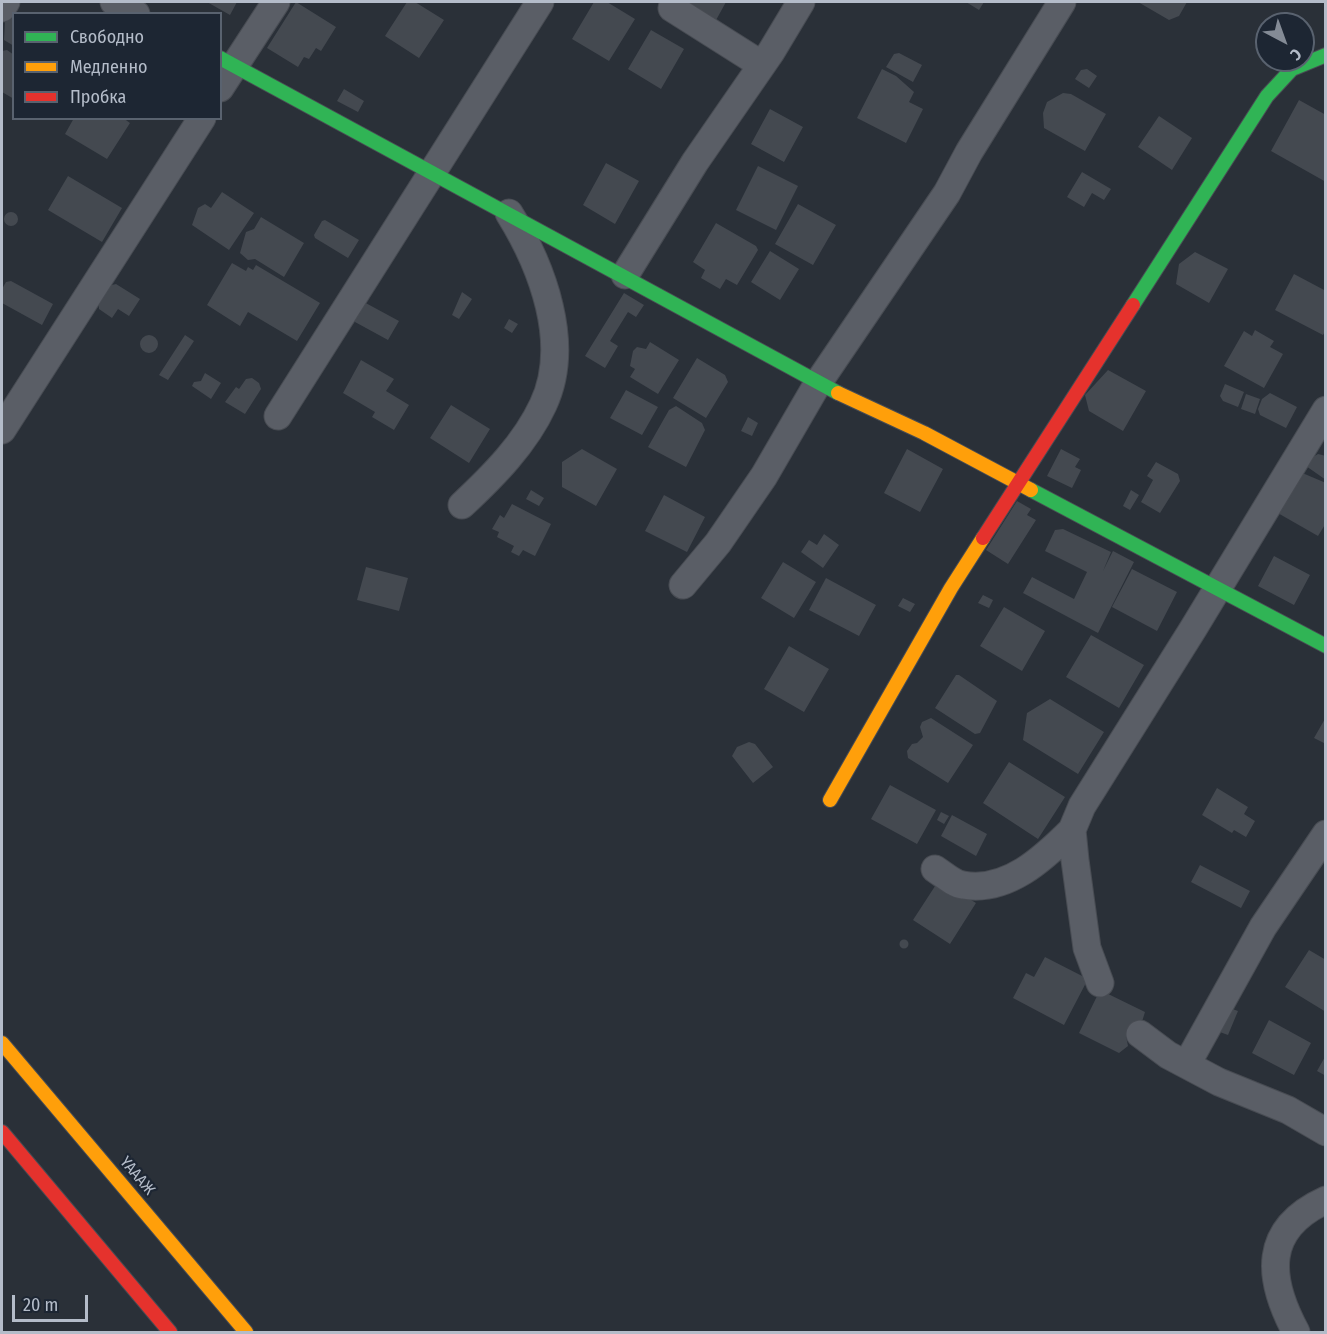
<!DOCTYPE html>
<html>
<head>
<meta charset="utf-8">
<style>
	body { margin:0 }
	#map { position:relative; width:1327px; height:1334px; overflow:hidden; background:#2a3038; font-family:"Fira Sans Condensed",sans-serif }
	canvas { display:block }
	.frame { position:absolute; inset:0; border:3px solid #b4bcc9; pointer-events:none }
	.legend { position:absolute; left:12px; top:12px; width:210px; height:108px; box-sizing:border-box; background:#1d2633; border:2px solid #59626f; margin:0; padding:8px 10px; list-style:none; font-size:18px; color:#b4bcc9 }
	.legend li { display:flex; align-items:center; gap:12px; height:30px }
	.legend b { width:30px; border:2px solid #59626f }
	.north { position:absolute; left:1255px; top:12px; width:60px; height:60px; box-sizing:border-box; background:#1d2633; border:2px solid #59626f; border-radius:50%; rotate:139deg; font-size:16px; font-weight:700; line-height:24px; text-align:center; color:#b4bcc9 }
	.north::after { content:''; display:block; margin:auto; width:21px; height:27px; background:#848b96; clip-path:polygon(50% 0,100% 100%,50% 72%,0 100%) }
	.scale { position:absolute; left:12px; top:1295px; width:76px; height:27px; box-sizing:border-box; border:3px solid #b4bcc9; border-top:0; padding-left:8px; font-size:18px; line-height:21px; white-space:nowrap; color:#b4bcc9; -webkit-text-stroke:4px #1d2633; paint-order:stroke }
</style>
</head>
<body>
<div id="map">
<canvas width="1327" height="1334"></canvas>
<div class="frame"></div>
<ul class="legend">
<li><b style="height:8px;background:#30b455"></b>Свободно</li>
<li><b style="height:8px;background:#ff9f0a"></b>Медленно</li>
<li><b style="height:8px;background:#e5322d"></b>Пробка</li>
</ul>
<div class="north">С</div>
<div class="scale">20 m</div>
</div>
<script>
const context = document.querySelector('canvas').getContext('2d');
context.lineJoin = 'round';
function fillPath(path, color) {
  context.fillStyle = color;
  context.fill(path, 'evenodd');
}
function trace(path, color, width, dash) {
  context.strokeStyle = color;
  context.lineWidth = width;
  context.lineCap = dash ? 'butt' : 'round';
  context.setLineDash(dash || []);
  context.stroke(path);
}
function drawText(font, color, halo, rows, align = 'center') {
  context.font = font + ' "Fira Sans Condensed",sans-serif';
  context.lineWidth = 4.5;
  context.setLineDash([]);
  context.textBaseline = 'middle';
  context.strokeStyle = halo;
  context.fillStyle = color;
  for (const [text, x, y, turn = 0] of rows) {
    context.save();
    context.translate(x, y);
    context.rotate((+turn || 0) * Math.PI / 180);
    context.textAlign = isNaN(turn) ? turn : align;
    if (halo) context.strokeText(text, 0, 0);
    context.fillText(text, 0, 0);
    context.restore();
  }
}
const building = new Path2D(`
	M207 2H237L230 15Z
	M296 2 336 27 321 51 316 48 309 59 304 57 298 67 267 48Z
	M407 2H415L444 20 419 58 385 36Z
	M594 2H607L635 19 609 61 572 39Z
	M678 2H726L715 22Z
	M966 2H984L979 10Z
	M1138 2H1187L1179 16 1169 20Z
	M14 17V46L4 40 5 22Z
	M651 30 684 49 661 89 628 69Z
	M7 50 14 55V99L2 92V51Z
	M899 53 922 65 913 82 886 67 894 54Z
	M882 69 896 76 914 92 909 102 923 109 906 143 857 118Z
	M1087 69 1097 76 1089 88 1075 79 1081 70Z
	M344 89 364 101 358 112 337 101Z
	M1063 93 1071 94 1106 114 1085 151 1044 128 1043 113 1047 102Z
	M1299 100 1326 115V182L1271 151Z
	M770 109 803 127 784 162 751 144Z
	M1159 116 1192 138 1172 170 1138 147Z
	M74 118H123L130 123 107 159 65 134Z
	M606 163 639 181 615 224 583 205Z
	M758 166 798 186 776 230 736 210Z
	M1082 172 1111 189 1104 200 1092 193 1084 207 1067 197Z
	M68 176 122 208 102 242 48 210Z
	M222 192 254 213 229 250 192 225 198 208 205 204 211 208Z
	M798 204 836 225 813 265 775 244Z
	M4 219a7 7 0 1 1 14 0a7 7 0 1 1-14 0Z
	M261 217 304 243 284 277 255 259 248 260 240 253 246 232 254 229Z
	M325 220 359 240 348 258 315 238 314 235 322 221Z
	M716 223 756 246 758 250 737 285 726 279 720 289 701 278 705 270 693 262Z
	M770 251 799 269 780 300 751 282Z
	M1195 252 1228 269 1209 303 1176 284 1179 264Z
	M232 263 246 271 248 267 253 270 256 265 320 303 297 341 248 312 240 326 207 305Z
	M1294 274 1326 291V330L1323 335 1275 310Z
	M11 281 53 304 42 325 2 303V289L6 282Z
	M116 284 140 299 129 316 118 309 112 318 99 309 98 294 108 286Z
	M462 292 472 299 459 319 452 315Z
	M624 293 644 305 636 317 628 312 610 341 618 346 605 368 585 356Z
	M362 301 399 321 388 340 355 322 354 315Z
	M509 319 518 324 512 333 504 328Z
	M1255 330 1274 341 1270 347 1283 354 1264 388 1224 366 1244 331 1252 336Z
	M140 344a9 9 0 1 1 18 0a9 9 0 1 1-18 0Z
	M185 335 194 341 168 380 159 375Z
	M650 342 679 360 658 394 630 377 635 369 630 366 633 351 637 347 646 349Z
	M697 358 725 375 728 382 706 418 673 398Z
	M361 360 394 379 386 391 409 405 394 430 372 417 375 412 343 393Z
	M1108 370 1146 391 1123 431 1089 411 1085 395Z
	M205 373 221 383 211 399 192 386 194 382 201 381Z
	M252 378 259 383 261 389 245 414 225 402 236 387 239 389 246 379Z
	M1225 384 1244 392 1238 407 1223 401 1220 396Z
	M626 390 658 407 642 435 610 418Z
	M1270 393 1297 407 1286 428 1260 415 1258 409 1262 399Z
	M1246 394 1260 399 1255 414 1241 409Z
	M451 405 490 429 469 463 430 438Z
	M676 406 702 423 705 430 686 467 648 447 669 410Z
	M748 417 758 423 752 436 741 431Z
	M582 449 617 469 596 506 562 487V462Z
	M907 449 943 469 920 512 884 493Z
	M1061 449 1080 459 1075 467 1081 470 1072 488 1047 476Z
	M1318 454 1326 456V480L1306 466 1311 458Z
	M1156 462 1178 474 1180 481 1160 513 1141 502 1153 480 1147 476Z
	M1300 472 1326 483V523L1318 536 1276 512Z
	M531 490 544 498 539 506 526 499Z
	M1131 490 1139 495 1130 510 1123 506Z
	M664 495 705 517 687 552 645 531Z
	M1017 501 1031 509 1027 515 1036 520 1008 564 986 550Z
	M512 504 551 524 535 556 523 550 519 556 511 552 514 546 497 537 499 532 492 529 500 515 504 518Z
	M1063 529 1111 552 1103 571 1113 551 1134 562 1098 633 1023 593 1032 577 1074 599 1087 572 1045 551 1055 530Z
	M824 534 839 545 823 568 801 552 809 540 817 545Z
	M1274 556 1310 575 1294 605 1258 586Z
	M783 562 816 582 794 618 761 598Z
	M366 567 408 578 399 611 357 600Z
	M1132 569 1177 592 1157 631 1112 607Z
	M826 578 876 605 859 636 809 610Z
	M983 595 993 600 989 608 978 603Z
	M903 598 915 604 910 612 898 606Z
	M1004 607 1045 631 1022 671 980 646Z
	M1091 635 1144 665 1119 708 1066 677Z
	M789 646 829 669 804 712 764 689Z
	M956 675H959L997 701 980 733 975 734 935 708Z
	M1050 699 1104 732 1078 774 1023 740 1027 713Z
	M1326 717V744L1314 738Z
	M931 718 973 745 948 783 908 758 907 751 912 744 917 743 923 737 920 727 922 722Z
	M749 742 755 744 773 767 753 783 732 756 737 747Z
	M1009 762 1065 797 1038 839 983 803Z
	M890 785 936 810 917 844 871 819Z
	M1217 788 1248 807 1244 814 1255 821 1246 837 1234 830 1232 833 1202 815Z
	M941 812 949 816 944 824 937 820Z
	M952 815 987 834 976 856 941 836Z
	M1200 865 1250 891 1241 908 1191 882Z
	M939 880 976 903 950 944 913 920Z
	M899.5 944a4.5 4.5 0 1 1 9 0a4.5 4.5 0 1 1-9 0Z
	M1309 950 1326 960V1012L1285 987Z
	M1045 957 1088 979 1064 1025 1013 998 1026 973 1034 977Z
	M1100 990 1145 1012 1141 1025 1133 1024 1126 1036 1128 1046 1119 1053 1079 1033Z
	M1227 1007 1238 1011 1228 1035 1217 1031Z
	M1269 1020 1311 1043 1294 1075 1252 1053Z
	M1326 1055V1076L1317 1071Z`);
const street = new Path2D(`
	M114 2 136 14
	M2 8 6 2
	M672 8 762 65
	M220 88 276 2
	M625 275 695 162 771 52 801 2
	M278 416 540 2
	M2 430 202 118
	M462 505C493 476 525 444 543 405 572 344 542 266 509 213
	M683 585 718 543 764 476 818 383 947 193 969 152 1062 2
	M935 869C943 874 954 884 963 885 1007 893 1044 858 1072 830
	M1100 983 1087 948 1075 860 1072 830 1082 806 1193 629 1326 410
	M1140 1034 1168 1055 1219 1082 1288 1110 1326 1132
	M1187 1064 1263 927 1326 834
	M1296 1332C1267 1278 1262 1229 1326 1200`);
const fast = new Path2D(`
	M220 58 838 393
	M1133 305 1267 96 1292 69 1326 55
	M1031 490 1326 646`);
const slow = new Path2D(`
	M838 393 924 433 1031 490
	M830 800 951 588 983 538
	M2 1043 246 1332`);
const jam = new Path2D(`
	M983 538 1133 305
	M2 1132 170 1332`);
const streetNames = [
	["ҮАААЖ",137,1176,50]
];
fillPath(building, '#444950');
trace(street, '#484c53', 29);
trace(fast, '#484c53', 16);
trace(slow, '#484c53', 16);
trace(jam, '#484c53', 16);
trace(street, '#5a5e66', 27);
trace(fast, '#30b455', 14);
trace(slow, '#ff9f0a', 14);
trace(jam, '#e5322d', 14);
drawText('16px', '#b4bcc9', '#1d2633', streetNames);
</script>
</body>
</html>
